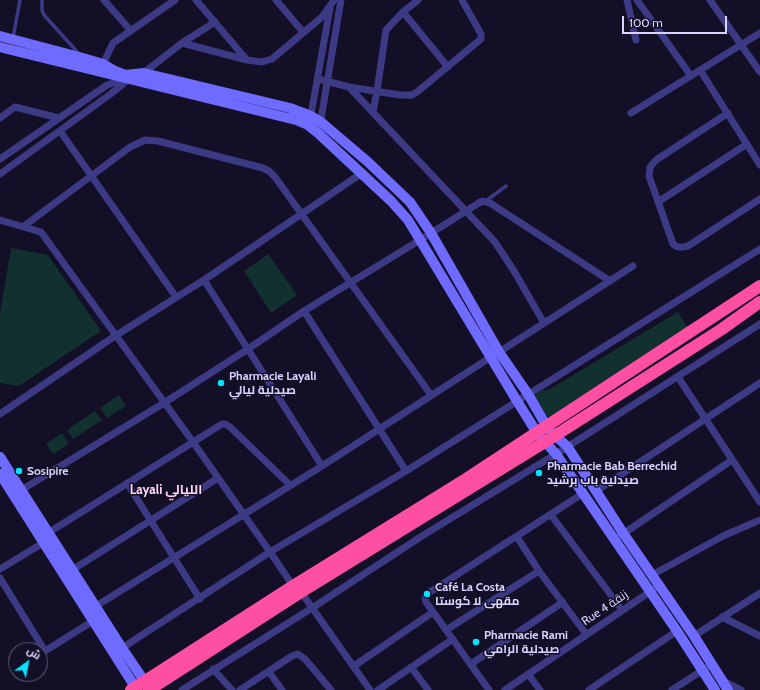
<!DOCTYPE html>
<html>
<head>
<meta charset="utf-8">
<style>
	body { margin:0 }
	#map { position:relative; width:760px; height:690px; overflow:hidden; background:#130f26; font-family:Cabin,Cairo,sans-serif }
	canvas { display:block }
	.north { position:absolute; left:8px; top:642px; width:40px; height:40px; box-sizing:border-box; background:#130f26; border:1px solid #625e7d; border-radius:50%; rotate:33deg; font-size:11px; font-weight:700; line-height:16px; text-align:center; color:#d9d4ff }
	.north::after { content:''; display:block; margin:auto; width:14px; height:18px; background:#00e5ff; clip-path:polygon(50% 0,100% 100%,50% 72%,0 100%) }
	.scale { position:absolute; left:622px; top:16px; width:105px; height:18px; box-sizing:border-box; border:2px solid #d9d4ff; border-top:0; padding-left:5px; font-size:12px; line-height:14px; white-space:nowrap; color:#d9d4ff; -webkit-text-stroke:3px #130f26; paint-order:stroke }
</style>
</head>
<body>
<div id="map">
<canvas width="760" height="690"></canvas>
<div class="north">ش</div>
<div class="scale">100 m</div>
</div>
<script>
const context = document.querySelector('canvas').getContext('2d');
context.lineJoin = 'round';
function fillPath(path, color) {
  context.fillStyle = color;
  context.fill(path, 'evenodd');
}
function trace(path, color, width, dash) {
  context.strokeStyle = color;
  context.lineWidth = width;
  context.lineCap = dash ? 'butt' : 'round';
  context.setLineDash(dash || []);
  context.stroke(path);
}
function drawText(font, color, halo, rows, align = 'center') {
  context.font = font + ' Cabin,Cairo,sans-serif';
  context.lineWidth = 3;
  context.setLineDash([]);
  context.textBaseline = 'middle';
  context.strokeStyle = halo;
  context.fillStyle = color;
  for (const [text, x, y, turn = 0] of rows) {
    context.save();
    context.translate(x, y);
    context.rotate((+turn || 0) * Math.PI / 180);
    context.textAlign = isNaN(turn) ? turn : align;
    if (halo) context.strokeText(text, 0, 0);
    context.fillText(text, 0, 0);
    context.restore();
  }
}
const green = new Path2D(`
	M11 248 48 255 101 331 19 386 0 383V313Z
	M268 254 297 295 271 313 244 271Z
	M678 312 689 330 551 418 547 416 535 396C538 390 544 391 550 389Z
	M119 395 126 406 107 418 100 408Z
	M95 411 102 420 73 439 67 430Z
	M62 433 69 444 53 454 46 444Z`);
const lane = new Path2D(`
	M42 0V10L44 15 80 55
	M13 38 20 0
	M486 201 506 186`);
const street = new Path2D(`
	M104 0 131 31
	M196 0 246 59
	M276 0 303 32
	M627 0 636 40
	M637 0 691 76
	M710 0 760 72
	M403 12 448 67
	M182 43 247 60 262 62 272 59 322 17 334 0
	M103 64 113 43 175 0
	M700 70 760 165
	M142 74 182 43 215 22
	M318 79 349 87 400 95H412L417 92 481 39V34L462 0
	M349 87 495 242 514 271 544 323
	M373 112 377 91 386 30 403 12 418 0
	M631 113 760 33
	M728 113 656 160 650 167 649 176 673 244C678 248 682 248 688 246L760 199
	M0 118 15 107 59 118
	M310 120 330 8
	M320 125 341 0
	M60 131 176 297
	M0 159 107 85 116 82 129 79 112 93 0 174
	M658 202 747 144
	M0 220 41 232 193 442 270 552 293 586 301 592 370 690
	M24 226 130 147 145 140 158 141 263 168 269 171 275 177 431 395
	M204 280 322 466
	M304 311 406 471
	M499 352 633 266
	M678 377 760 502
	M0 414 115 336 204 280 362 173
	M127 483 200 599
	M596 491 760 383
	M18 492 164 403 248 349 304 311 420 240 482 201 490 203 610 281
	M551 515 622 610
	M48 533 222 424H225L230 427 290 485
	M517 537 539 571 586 634
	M614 540 732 460
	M0 569 43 543
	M72 570 218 478
	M652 575 723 536 760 520
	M0 578 45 651 40 654
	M96 606 322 466 491 357
	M722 617 760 636
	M446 630 539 571
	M694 636 760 593
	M122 648 270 552 406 471 760 249
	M45 651 93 621
	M471 664 563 602
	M354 666 433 612
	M411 667 428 690
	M213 669 232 690
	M269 672 282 690
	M528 674 540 690
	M724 681 741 690
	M182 690 312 608 422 536 556 454 760 324
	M240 690 292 656 298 654 305 659 331 690
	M378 690 453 639
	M489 690 426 602 425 597 430 592 582 494
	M505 690 654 589
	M589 690 677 631
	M672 690 712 664`);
const secondary = new Path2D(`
	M0 36 83 58 103 64 115 71 125 75 144 73 290 108 311 116 321 122 368 162 410 202 431 233 499 352 528 394 547 427 554 435 567 446 623 533 694 636 728 690
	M0 47 296 120 308 125 318 133 391 201 408 220 517 401 537 433 556 454 677 631 715 690
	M0 457 122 648 149 688
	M0 474 137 690`);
const highway = new Path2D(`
	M131 690 293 586 466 479 760 286
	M149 690 301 592 545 442 722 329 760 302`);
const markers = [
	[221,383,4,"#00e5ff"],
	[19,471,4,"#00e5ff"],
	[539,473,4,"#00e5ff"],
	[427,594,4,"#00e5ff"],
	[476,642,4,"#00e5ff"]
];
const poiNames = [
	["Pharmacie Layali",229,376],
	["صيدلية ليالي",229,390],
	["Pharmacie Bab Berrechid",547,466],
	["صيدلية باب برشيد",547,480],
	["Sosipire",27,471],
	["Café La Costa",435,587],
	["مقهى لا كوستا",435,601],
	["Pharmacie Rami",484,635],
	["صيدلية الرامي",484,649]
];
const streetNames = [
	["Rue 4 زنقة",605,608,-34]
];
const neighbourhoodNames = [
	["Layali الليالي",166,490]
];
fillPath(green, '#12302f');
trace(lane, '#3d3a85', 3.5);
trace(street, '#3d3a85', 7);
trace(secondary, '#6f6bff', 10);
trace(highway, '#ff4fa3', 12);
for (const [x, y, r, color] of markers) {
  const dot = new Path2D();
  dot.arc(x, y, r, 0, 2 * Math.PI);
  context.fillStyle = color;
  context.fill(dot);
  trace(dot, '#130f26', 1.5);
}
drawText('bold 12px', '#d9d4ff', '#130f26', poiNames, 'left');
drawText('12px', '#d9d4ff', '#130f26', streetNames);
drawText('bold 13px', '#ffd6f0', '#130f26', neighbourhoodNames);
</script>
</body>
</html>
